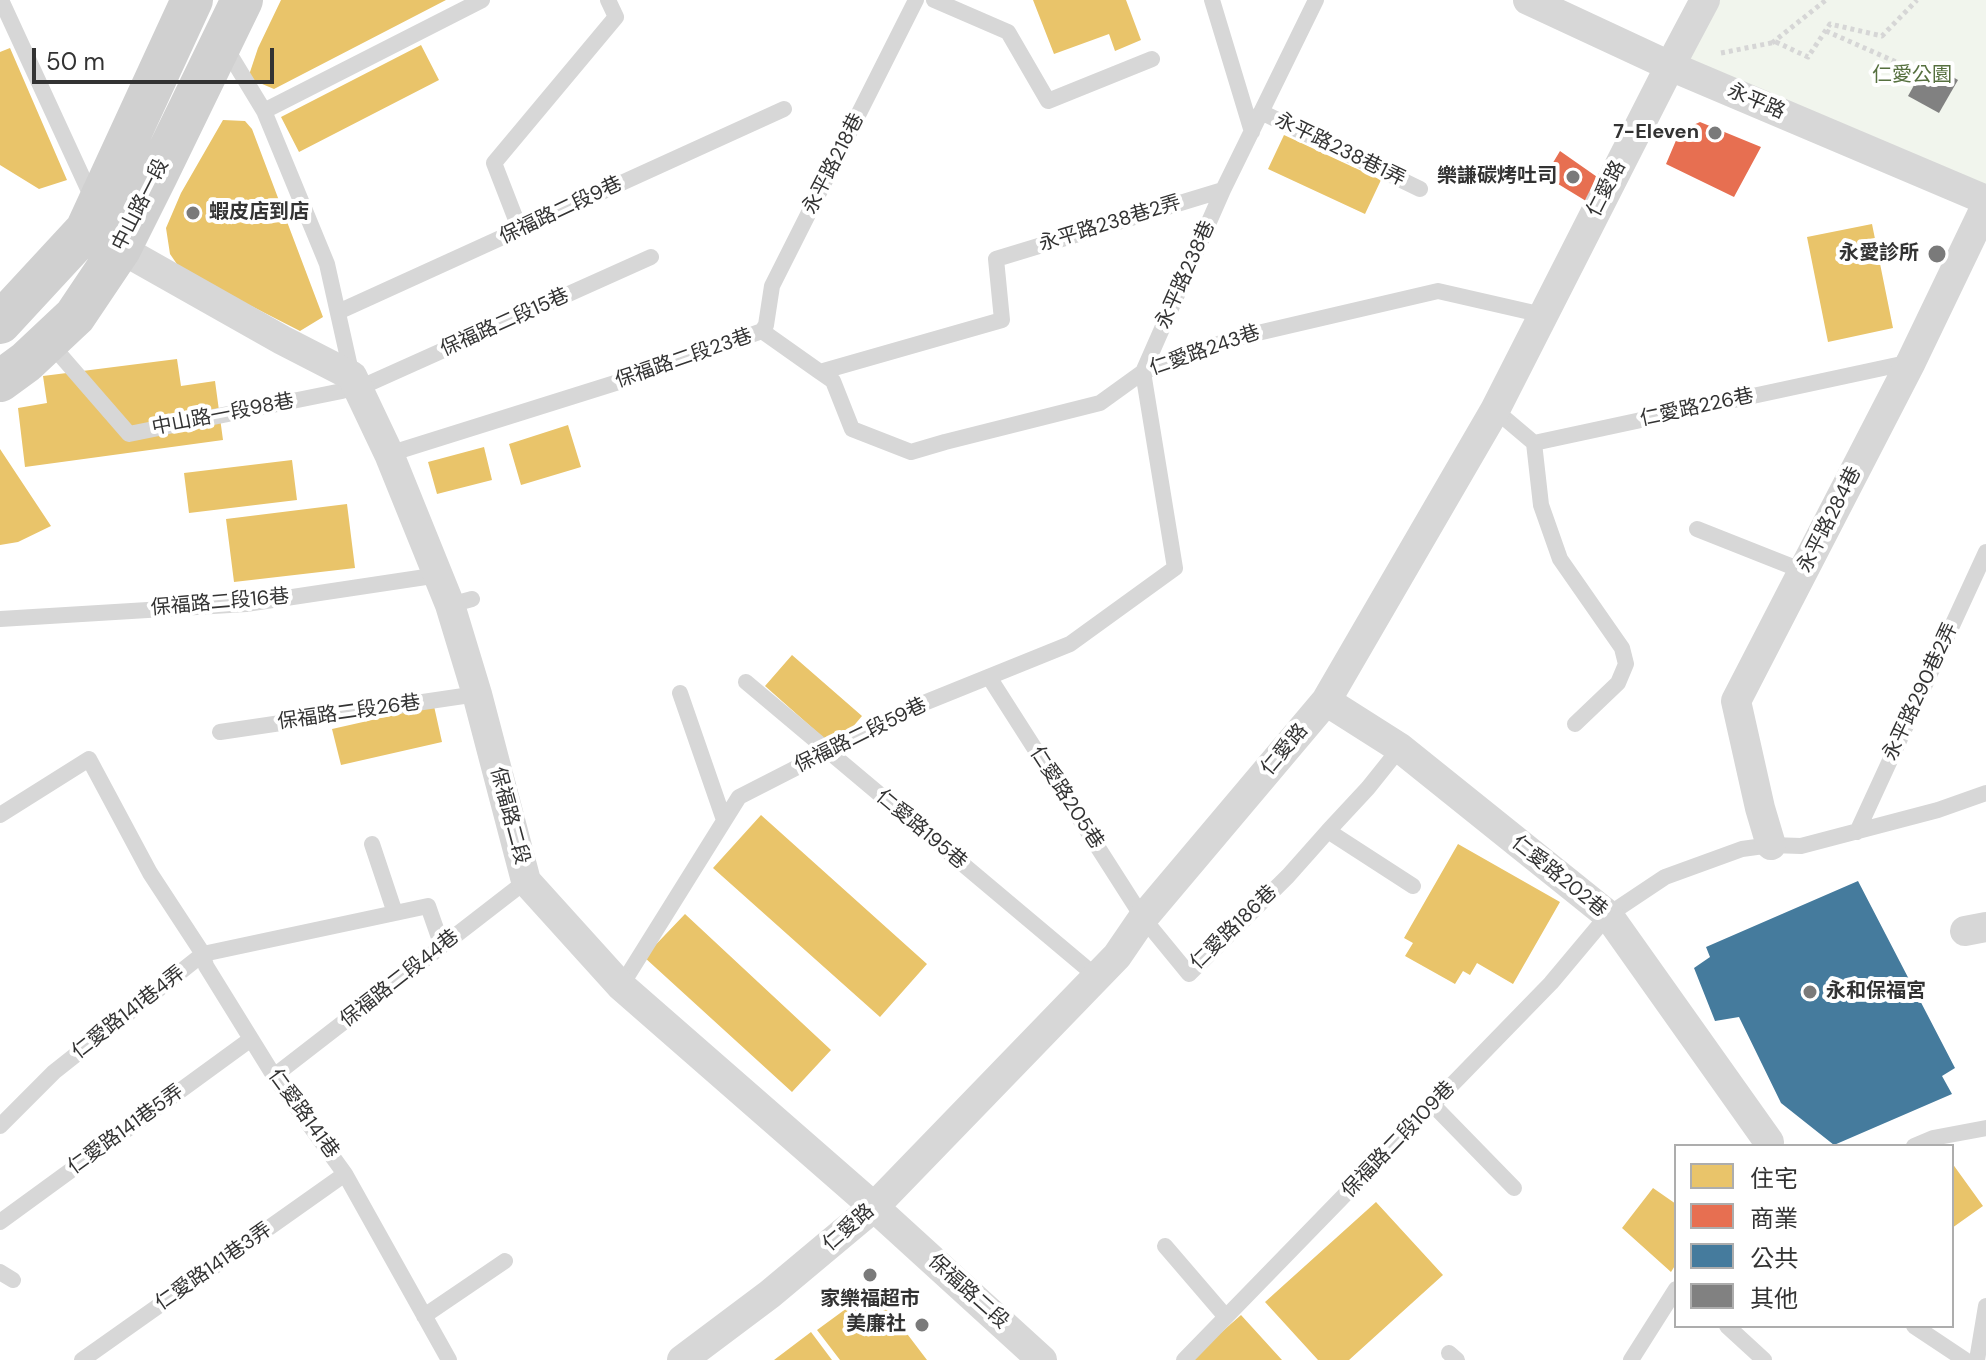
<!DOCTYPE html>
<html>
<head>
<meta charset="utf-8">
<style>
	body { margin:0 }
	#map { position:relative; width:1986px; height:1360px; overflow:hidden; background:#fff; font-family:"DM Sans","Noto Sans TC",sans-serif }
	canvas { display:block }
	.legend { position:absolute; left:1674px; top:1144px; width:280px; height:184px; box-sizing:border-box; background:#fff; border:2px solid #adadad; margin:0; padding:10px 14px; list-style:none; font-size:24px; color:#333 }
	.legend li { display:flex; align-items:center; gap:16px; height:40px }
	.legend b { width:40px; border:2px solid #adadad }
	.scale { position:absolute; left:32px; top:48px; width:242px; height:36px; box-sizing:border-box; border:4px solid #333; border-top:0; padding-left:10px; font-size:24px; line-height:28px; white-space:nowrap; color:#333; -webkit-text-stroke:6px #fff; paint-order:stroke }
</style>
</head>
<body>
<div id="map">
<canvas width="1986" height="1360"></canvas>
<ul class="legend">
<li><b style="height:22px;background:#e9c46a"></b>住宅</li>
<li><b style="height:22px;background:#e76f51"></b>商業</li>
<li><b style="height:22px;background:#457b9d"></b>公共</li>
<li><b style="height:22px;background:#818181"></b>其他</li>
</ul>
<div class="scale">50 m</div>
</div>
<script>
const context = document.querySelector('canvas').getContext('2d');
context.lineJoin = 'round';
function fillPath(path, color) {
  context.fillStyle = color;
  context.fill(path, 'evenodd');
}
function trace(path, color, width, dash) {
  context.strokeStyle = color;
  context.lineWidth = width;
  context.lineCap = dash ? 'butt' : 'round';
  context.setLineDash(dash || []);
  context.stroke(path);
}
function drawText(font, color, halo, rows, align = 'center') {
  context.font = font + ' "DM Sans","Noto Sans TC",sans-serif';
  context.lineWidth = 8;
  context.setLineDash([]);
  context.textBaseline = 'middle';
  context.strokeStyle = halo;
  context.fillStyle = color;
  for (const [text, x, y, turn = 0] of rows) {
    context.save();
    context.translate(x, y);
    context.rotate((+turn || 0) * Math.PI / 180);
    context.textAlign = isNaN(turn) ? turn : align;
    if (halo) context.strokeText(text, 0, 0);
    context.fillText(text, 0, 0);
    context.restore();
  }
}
const green = new Path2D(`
	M1718 0H1986V187L1685 60Z`);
const homes = new Path2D(`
	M281 0H446L274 89 248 78 258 48Z
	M1033 0H1126L1141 40 1115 51 1109 34 1054 54Z
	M421 45 439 80 299 152 281 117Z
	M10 48 67 180 39 189 0 165V52Z
	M223 120 245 121 252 129 323 317 300 331 181 270 170 254 166 228 181 193Z
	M1284 135 1381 180 1365 214 1268 169Z
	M1872 224 1893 328 1828 342 1807 237Z
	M177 359 181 386 215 381 223 440 25 467 18 408 47 403 43 376Z
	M568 425 581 467 521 485 509 444Z
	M484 447 492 480 437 494 428 462Z
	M0 449 51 526 18 542 0 545Z
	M292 460 297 500 189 513 184 473Z
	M347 504 355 568 234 582 226 519Z
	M792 655 862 716 835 748 765 686Z
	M434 706 442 742 341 765 332 729Z
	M761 815 927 964 880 1017 713 868Z
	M1458 844 1560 902 1513 984 1477 963 1470 975 1463 971 1455 984 1405 956 1413 943 1404 938Z
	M685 914 831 1050 792 1092 644 957Z
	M1952 1163 1983 1206 1952 1228Z
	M1653 1188 1676 1204V1264L1671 1272 1622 1228Z
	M1376 1202 1443 1275 1349 1360H1318L1265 1302Z
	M873 1289 927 1360H840L817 1330Z
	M1241 1315 1282 1360H1190Z
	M811 1332 832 1360H774Z`);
const shops = new Path2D(`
	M1700 122 1761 147 1734 197 1666 164 1680 131Z
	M1560 151 1600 179 1586 201 1545 176Z`);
const public = new Path2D(`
	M1858 881 1955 1068 1942 1076 1952 1094 1834 1145 1781 1103 1739 1017 1715 1021 1694 968 1710 957 1706 947Z`);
const building = new Path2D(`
	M1927 62 1958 80 1939 113 1908 96Z`);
const path = new Path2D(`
	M1826 31 1921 73
	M1772 43 1826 0
	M1721 53 1776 42 1808 57 1830 24 1882 36 1917 0`);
const lane = new Path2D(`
	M1 0 94 202
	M934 0 1008 32 1048 101 1152 59
	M1212 0 1252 132
	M224 45 264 111 482 0
	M264 111 327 264 352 376
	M1261 112 1420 189
	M520 230 494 163 616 17 608 0
	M338 312 784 109
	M762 331 766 325 772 286 916 0
	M49 342 129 434 342 391
	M820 372 833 381 852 429 911 452 945 442 1100 403 1143 372 1232 339 1438 291 1543 315
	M359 388 651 257
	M1495 410 1534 443 1911 362
	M1534 443 1541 505 1560 559 1622 648 1626 664 1618 683 1575 724
	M389 454 628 379 762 331 820 372 1002 320 996 259 1223 190
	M1697 529 1803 571
	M450 605 472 599
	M0 619 246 604 439 575
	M989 677 1143 918 1189 974 1288 876 1328 831
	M746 682 1097 977
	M680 693 724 820
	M220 732 477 694
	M1400 748 1368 788 1328 831 1413 886
	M0 815 89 759 150 873 203 954 206 966 274 1076 345 1174 449 1360
	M1857 832 1986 552
	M372 844 395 913
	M621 986 739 797 919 705 1070 644 1175 568 1143 372 1223 190 1316 0
	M274 1076 526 881
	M1433 1105 1514 1188
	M0 1126 54 1072 203 954 428 906 442 946
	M1914 1146 1933 1138 1986 1128
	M0 1222 251 1039
	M1165 1246 1226 1317
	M0 1272 13 1280
	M424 1316 505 1261
	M1727 1326 1764 1360
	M1914 1326 1965 1360
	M1449 1353 1457 1360
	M82 1360 345 1174
	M1184 1360 1551 983 1608 915 1665 877 1742 849 1771 845 1801 846 1938 810 1986 793
	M1631 1360 1676 1289
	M1977 1360 1986 1306`);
const street = new Path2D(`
	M1528 0 1670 66 1986 200
	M105 240 282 340 352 376 389 454 450 605 477 694 526 881 621 986 874 1207 1042 1360
	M1326 701 1400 748 1608 915 1769 1142
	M1771 845 1760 808 1736 701 1911 362 1986 206
	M1965 931 1986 927
	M682 1360 770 1294 874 1207 1117 956 1143 918 1326 701 1495 410 1670 66 1705 0`);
const secondary = new Path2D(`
	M0 323 86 230 192 0
	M0 381 26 362 75 316 120 249 157 175 242 0`);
const markers = [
	[1715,133,8,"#7a7a7a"],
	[1573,177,8,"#7a7a7a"],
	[193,213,8,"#7a7a7a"],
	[1937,254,10,"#7a7a7a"],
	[1810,992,8,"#7a7a7a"],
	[870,1275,8,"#7a7a7a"],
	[922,1325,8,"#7a7a7a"]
];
const parkNames = [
	["仁愛公園",1912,76]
];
const streetNames = [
	["永平路",1756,102,23],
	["永平路238巷1弄",1340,150,26],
	["永平路218巷",834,164,-63],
	["仁愛路",1607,189,-63],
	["中山路一段",141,205,-63],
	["保福路二段9巷",561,211,-25],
	["永平路238巷2弄",1110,224,-17],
	["永平路238巷",1186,275,-66],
	["保福路二段15巷",505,323,-24],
	["仁愛路243巷",1205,351,-19],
	["保福路二段23巷",684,359,-19],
	["仁愛路226巷",1697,408,-12],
	["中山路一段98巷",223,415,-11],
	["永平路284巷",1830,520,-63],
	["保福路二段16巷",220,603,-5],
	["永平路290巷2弄",1921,692,-65],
	["保福路二段26巷",349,713,-8],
	["保福路二段59巷",861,736,-26],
	["仁愛路",1285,750,-50],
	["仁愛路205巷",1066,798,57],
	["保福路二段",509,816,75],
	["仁愛路195巷",921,830,40],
	["仁愛路202巷",1559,877,39],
	["仁愛路186巷",1234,928,-44],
	["保福路二段44巷",400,979,-38],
	["仁愛路141巷4弄",129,1013,-38],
	["仁愛路141巷",303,1114,54],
	["仁愛路141巷5弄",126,1130,-36],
	["保福路二段109巷",1399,1140,-46],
	["仁愛路",849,1228,-41],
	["仁愛路141巷3弄",214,1267,-35],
	["保福路二段",968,1292,42]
];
const poiNames = [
	["7-Eleven",1699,133],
	["樂謙碳烤吐司",1557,177],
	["蝦皮店到店",209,213,"left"],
	["永愛診所",1919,254],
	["永和保福宮",1826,992,"left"],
	["家樂福超市",870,1300,"center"],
	["美廉社",906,1325]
];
fillPath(green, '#f1f5ed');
fillPath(homes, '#e9c46a');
fillPath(shops, '#e76f51');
fillPath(public, '#457b9d');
fillPath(building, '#818181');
trace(path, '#d6d6d6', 5, [4, 4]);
trace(lane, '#d7d7d7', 16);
trace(street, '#d7d7d7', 30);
trace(secondary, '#d0d0d0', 42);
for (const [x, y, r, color] of markers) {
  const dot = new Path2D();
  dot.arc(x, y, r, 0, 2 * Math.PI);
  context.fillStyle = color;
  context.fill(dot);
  trace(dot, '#fff', 3);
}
drawText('20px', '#56703f', '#fff', parkNames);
drawText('20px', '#333', '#fff', streetNames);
drawText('bold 20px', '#333', '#fff', poiNames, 'right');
</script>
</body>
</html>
